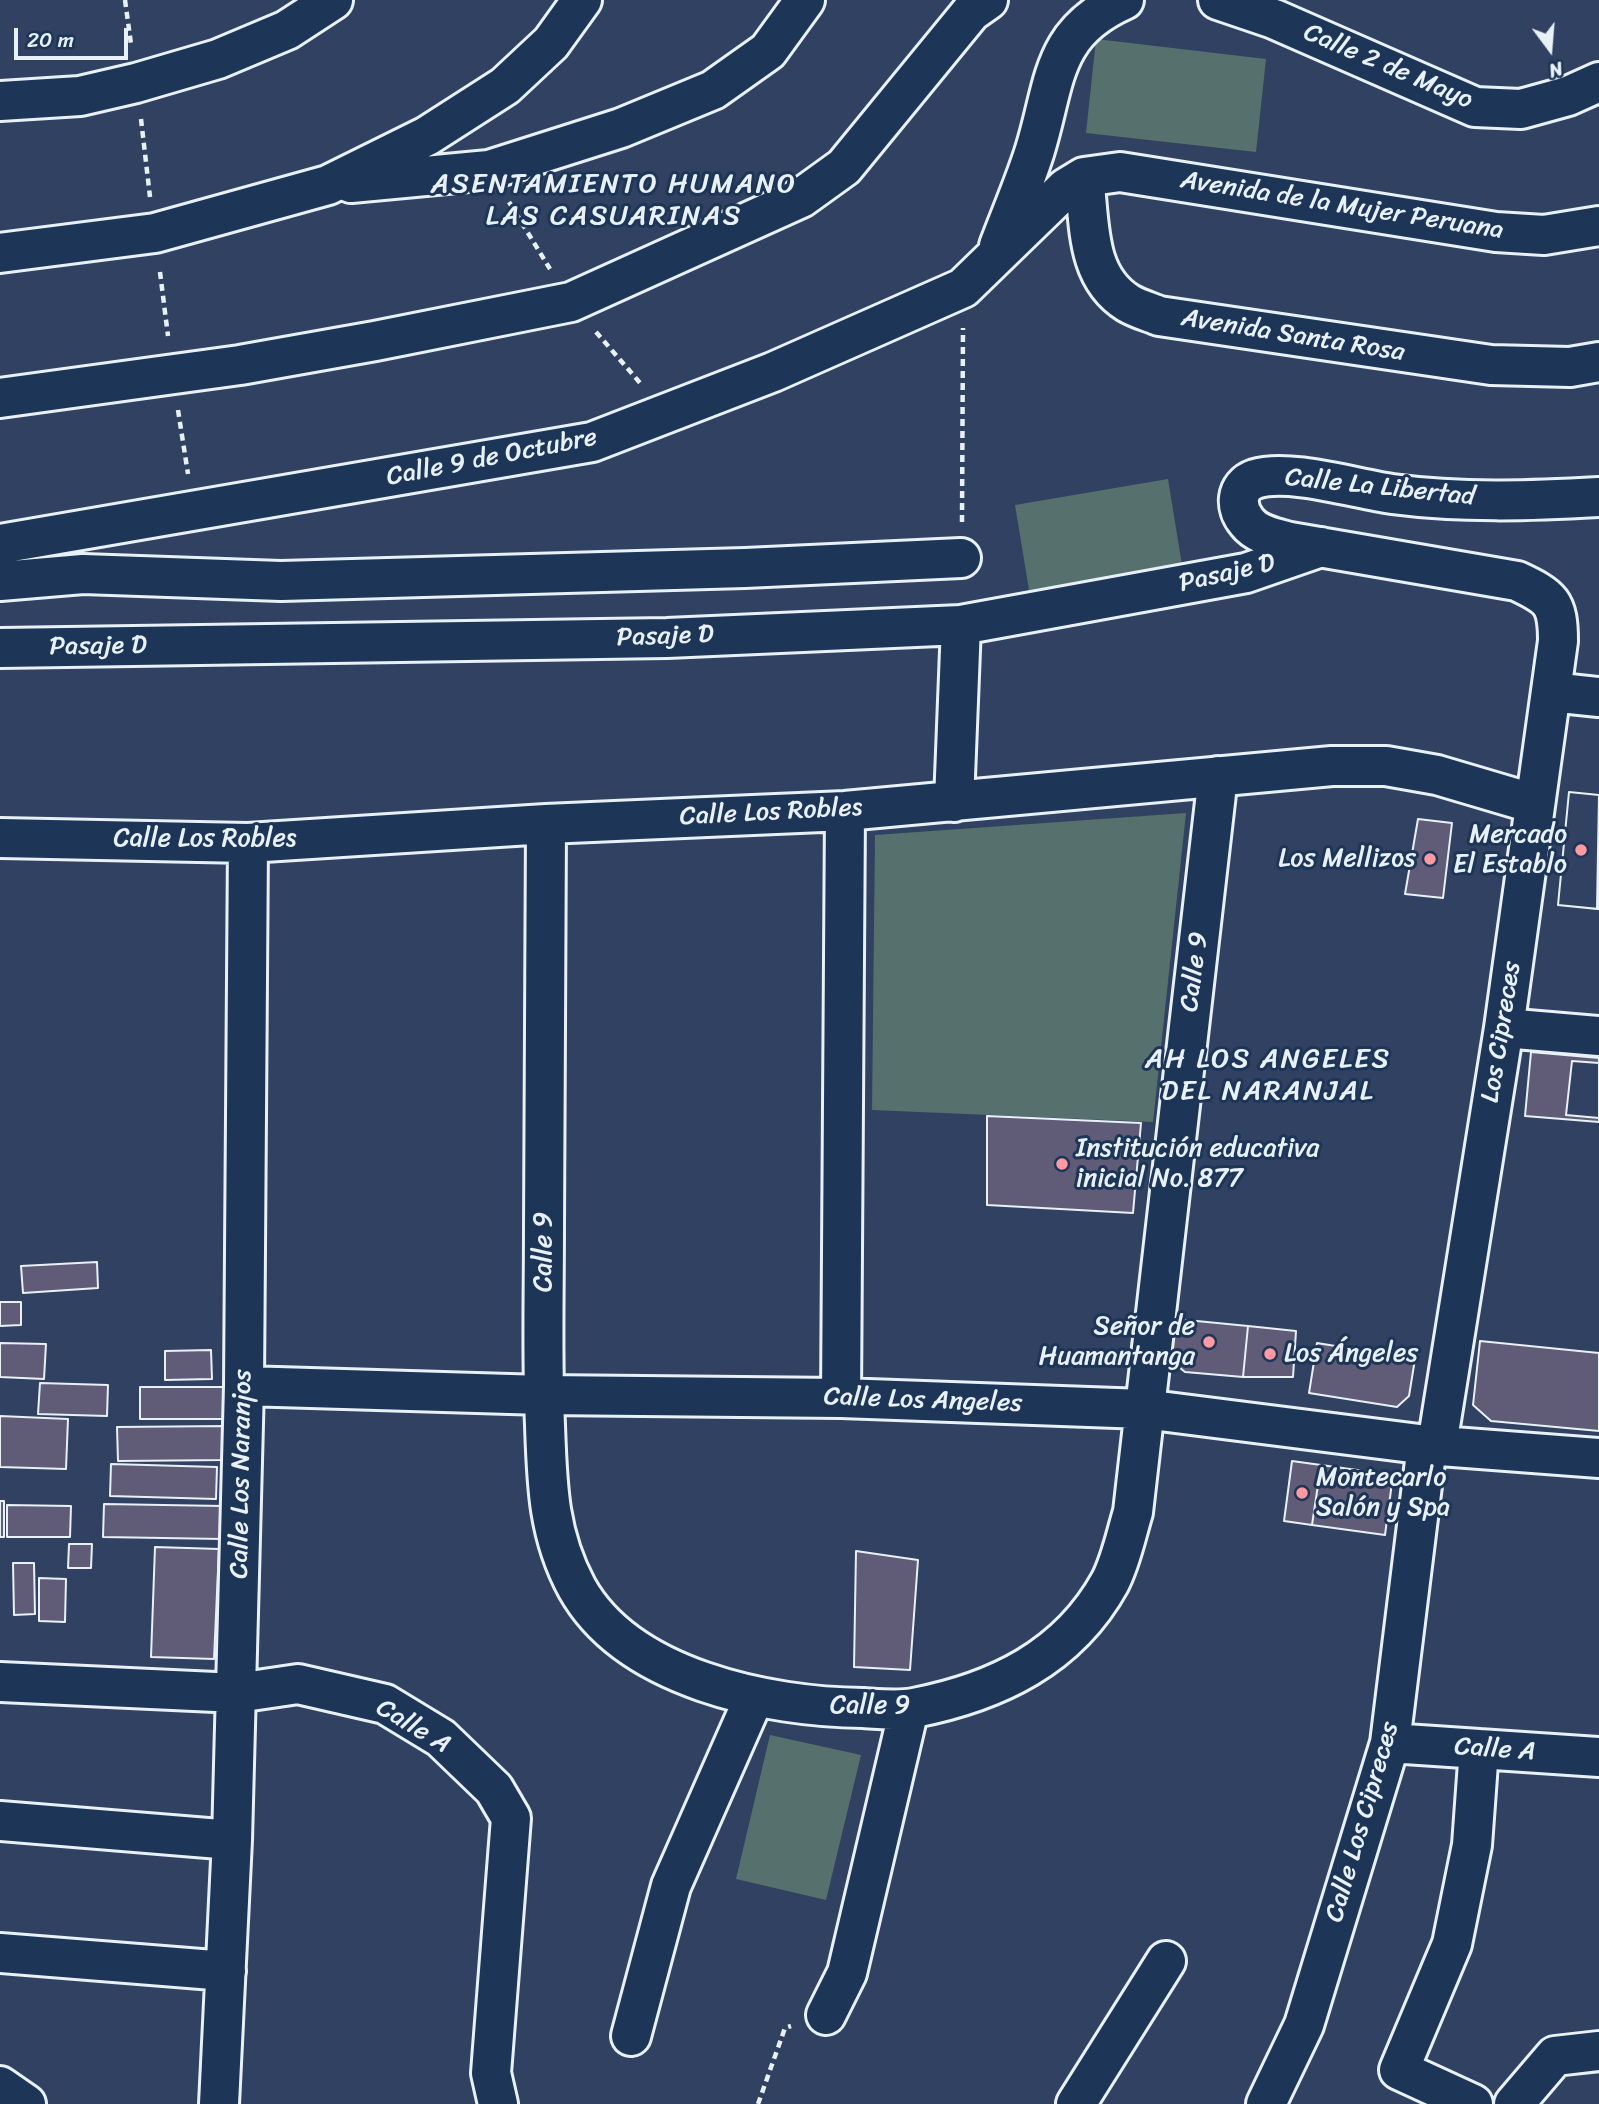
<!DOCTYPE html>
<html>
<head>
<meta charset="utf-8">
<style>
	body { margin:0 }
	#map { position:relative; width:1599px; height:2104px; overflow:hidden; background:#314161; font-family:Sriracha,sans-serif }
	canvas { display:block }
	.north { position:absolute; left:1515px; top:14px; width:70px; height:70px; -webkit-text-stroke:5px #1d3557; paint-order:stroke; rotate:164deg; font-size:19px; font-weight:700; line-height:28px; text-align:center; color:#e8f1f8 }
	.north::after { content:''; display:block; margin:auto; width:24px; height:32px; background:#e8f1f8; clip-path:polygon(50% 0,100% 100%,50% 72%,0 100%) }
	.scale { position:absolute; left:14px; top:28px; width:114px; height:32px; box-sizing:border-box; border:4px solid #e8f1f8; border-top:0; padding-left:9px; font-size:21px; line-height:24px; white-space:nowrap; color:#e8f1f8; -webkit-text-stroke:5px #1d3557; paint-order:stroke }
</style>
</head>
<body>
<div id="map">
<canvas width="1599" height="2104"></canvas>
<div class="north">N</div>
<div class="scale">20 m</div>
</div>
<script>
const context = document.querySelector('canvas').getContext('2d');
context.lineJoin = 'round';
function fillPath(path, color) {
  context.fillStyle = color;
  context.fill(path, 'evenodd');
}
function trace(path, color, width, dash) {
  context.strokeStyle = color;
  context.lineWidth = width;
  context.lineCap = dash ? 'butt' : 'round';
  context.setLineDash(dash || []);
  context.stroke(path);
}
function drawText(font, color, halo, rows, align = 'center') {
  context.font = font + ' Sriracha,sans-serif';
  context.lineWidth = 6;
  context.setLineDash([]);
  context.textBaseline = 'middle';
  context.strokeStyle = halo;
  context.fillStyle = color;
  for (const [text, x, y, turn = 0] of rows) {
    context.save();
    context.translate(x, y);
    context.rotate((+turn || 0) * Math.PI / 180);
    context.textAlign = isNaN(turn) ? turn : align;
    if (halo) context.strokeText(text, 0, 0);
    context.fillText(text, 0, 0);
    context.restore();
  }
}
const green = new Path2D(`
	M1096 39 1266 59 1256 152 1086 133Z
	M1168 479 1182 565 1029 590 1015 505Z
	M1186 813 1153 1122 872 1110 875 835Z
	M770 1735 861 1755 826 1900 736 1879Z`);
const building = new Path2D(`
	M1569 792 1599 795V909L1558 905Z
	M1569 792 1599 795 1597 909 1558 905Z
	M1418 819 1452 823 1443 898 1405 894Z
	M1531 1052 1599 1058V1122L1525 1116Z
	M1572 1061 1599 1063V1118L1566 1115Z
	M987 1116 1141 1123 1133 1213 987 1205Z
	M97 1262 98 1288 23 1293 21 1266Z
	M0 1302H21V1325L0 1326Z
	M1176 1319 1248 1326 1243 1377 1185 1372 1169 1359Z
	M1248 1326 1296 1331 1293 1377H1243Z
	M1480 1341 1599 1353V1431L1491 1421 1473 1405Z
	M0 1343 46 1344 44 1379 0 1377Z
	M1317 1343 1415 1359 1409 1396 1397 1407 1309 1393Z
	M211 1350 212 1379 165 1380V1351Z
	M40 1383 108 1385 107 1416 38 1414Z
	M140 1387H225L224 1419H140Z
	M0 1416 68 1419 66 1469 0 1467Z
	M226 1426V1460L118 1461 117 1427Z
	M1292 1461 1321 1465 1312 1525 1284 1521Z
	M111 1464 217 1467 216 1499 110 1496Z
	M1321 1465 1393 1475 1385 1535 1312 1525Z
	M0 1501H4V1537H0Z
	M104 1504 223 1506 222 1539 103 1537Z
	M7 1505 71 1506 70 1537H7Z
	M69 1544H92L91 1568H68Z
	M155 1547 219 1549 214 1659 151 1657Z
	M856 1551 918 1560 910 1670 854 1667Z
	M13 1563H34L35 1614 14 1615Z
	M39 1578 66 1579 65 1622 39 1621Z`);
const path = new Path2D(`
	M125 0 131 44
	M141 119 150 197
	M509 202 550 269
	M160 272 168 336
	M596 332 641 384
	M178 410 188 474
	M962 522 963 328
	M758 2104 785 2028 791 2026`);
const minor = new Path2D(`
	M1218 0 1274 19 1475 107 1521 109 1568 96 1599 82
	M0 101 80 96 136 83 218 59 287 30 333 0
	M1084 177C1090 223 1085 276 1128 303 1138 309 1150 312 1159 316L1491 365 1570 367 1599 362
	M351 183 489 170 621 128 713 90 768 51 805 0
	M999 246C1011 214 1025 182 1035 150 1056 82 1050 33 1124 0
	M0 253 155 233 328 185 427 136 505 86 551 43 582 0
	M0 398 240 365 375 341 571 302 801 198 844 167 971 12 988 0
	M0 544 592 442 773 372 963 288 1066 188 1084 177 1120 172 1496 232 1544 235 1599 226
	M0 581 83 574 281 581 745 568 961 558
	M0 648 667 638 961 625 1246 573 1321 547
	M1551 692 1599 697
	M954 802 961 625
	M546 824C545 958 545 1093 544 1227 544 1293 542 1359 545 1425 547 1484 548 1535 577 1588 628 1679 768 1707 863 1708 879 1709 898 1711 914 1708 996 1692 1068 1658 1110 1582 1121 1561 1126 1535 1133 1512L1218 776
	M0 838 248 843 546 824 845 811 1332 766H1386L1437 775 1535 804
	M1504 1028 1599 1036
	M244 1386 543 1395 841 1398 1144 1409 1427 1445 1599 1458
	M841 1398 845 811
	M1437 1445 1504 1028 1558 641C1558 602 1551 597 1517 581L1290 542C1275 538 1257 535 1247 522 1235 508 1235 486 1255 479 1289 468 1356 489 1392 494 1461 503 1530 501 1599 497
	M0 1682 237 1693 298 1684 385 1704 441 1738 494 1789 511 1818 491 2073 498 2104
	M1390 1743 1599 1757
	M0 1821 232 1840
	M0 1953 226 1971
	M826 2015 847 1973 909 1709
	M631 2036 671 1886 754 1698
	M0 2086 26 2104
	M219 2104 232 1840 244 1386 248 843
	M1076 2104 1166 1961
	M1266 2104 1304 2025 1390 1743 1427 1445
	M1473 2104 1399 2070 1452 1944 1472 1845 1479 1749
	M1514 2104 1555 2056 1599 2051`);
const markers = [
	[1581,850,7,"#ff9aa2"],
	[1430,859,7,"#ff9aa2"],
	[1062,1164,7,"#ff9aa2"],
	[1209,1342,7,"#ff9aa2"],
	[1270,1354,7,"#ff9aa2"],
	[1302,1493,7,"#ff9aa2"]
];
const streetNames = [
	["Calle 2 de Mayo",1388,67,23],
	["Avenida de la Mujer Peruana",1342,206,9],
	["Avenida Santa Rosa",1293,336,9],
	["Calle 9 de Octubre",492,458,-11],
	["Calle La Libertad",1380,488,6],
	["Pasaje D",1227,574,-13],
	["Pasaje D",665,637,-2],
	["Pasaje D",98,647,-1],
	["Calle Los Robles",771,813,-3],
	["Calle Los Robles",205,839],
	["Calle 9",1195,972,-83],
	["Los Cipreces",1502,1032,-81],
	["Calle 9",544,1252,-90],
	["Calle Los Angeles",923,1401,2],
	["Calle Los Naranjos",242,1474,-89],
	["Calle 9",870,1706],
	["Calle A",413,1727,31],
	["Calle A",1495,1750,4],
	["Calle Los Cipreces",1363,1822,-74]
];
const poiNames = [
	["Mercado",1567,835],
	["El Establo",1567,865],
	["Los Mellizos",1416,859],
	["Institución educativa",1076,1149,"left"],
	["inicial No. 877",1076,1179,"left"],
	["Señor de",1195,1327],
	["Huamantanga",1195,1357],
	["Los Ángeles",1284,1354,"left"],
	["Montecarlo",1316,1478,"left"],
	["Salón y Spa",1316,1508,"left"]
];
const neighbourhoodNames = [
	["ASENTAMIENTO HUMANO",614,185],
	["LAS CASUARINAS",614,217],
	["AH LOS ANGELES",1268,1060],
	["DEL NARANJAL",1268,1092]
];
fillPath(green, '#56706e');
fillPath(building, '#605c78');
trace(building, '#e8f1f8', 2);
trace(minor, '#e8f1f8', 44);
trace(path, '#e8f1f8', 4.5, [7, 5]);
trace(minor, '#1d3557', 38);
for (const [x, y, r, color] of markers) {
  const dot = new Path2D();
  dot.arc(x, y, r, 0, 2 * Math.PI);
  context.fillStyle = color;
  context.fill(dot);
  trace(dot, '#1d3557', 2.5);
}
drawText('26px', '#e8f1f8', '#1d3557', streetNames);
drawText('26px', '#e8f1f8', '#1d3557', poiNames, 'right');
context.letterSpacing = '2px';
drawText('28px', '#e8f1f8', '#1d3557', neighbourhoodNames);
context.letterSpacing = '0px';
</script>
</body>
</html>
